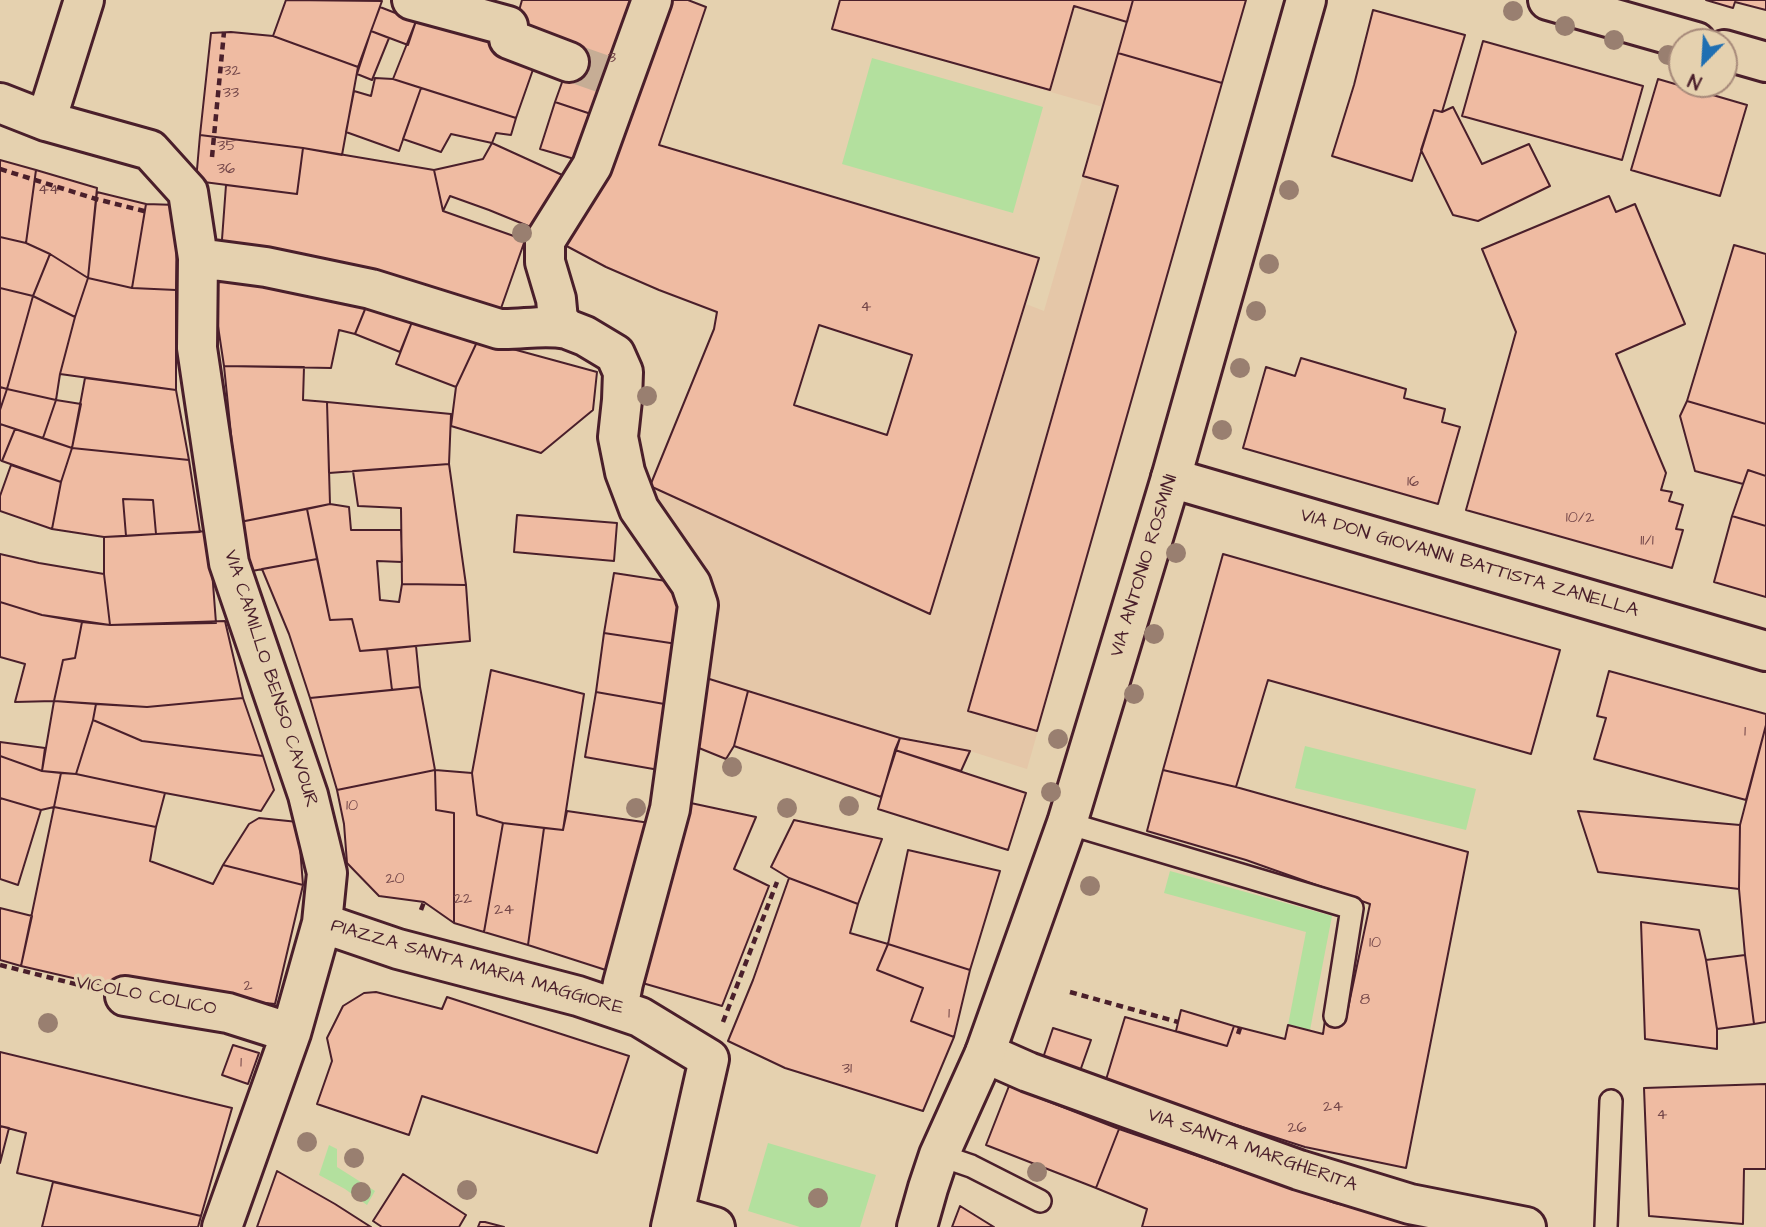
<!DOCTYPE html>
<html>
<head>
<meta charset="utf-8">
<style>
	body { margin:0 }
	#map { position:relative; width:1766px; height:1227px; overflow:hidden; background:#e5d1af; font-family:"Architects Daughter",sans-serif }
	canvas { display:block }
	.north { position:absolute; left:1668px; top:28px; width:70px; height:70px; box-sizing:border-box; background:#e5d1af; border:2px solid #a78a7a; border-radius:50%; rotate:204deg; font-size:19px; font-weight:700; line-height:28px; text-align:center; color:#4a1f2b }
	.north::after { content:''; display:block; margin:auto; width:24px; height:32px; background:#1f6fb2; clip-path:polygon(50% 0,100% 100%,50% 72%,0 100%) }
</style>
</head>
<body>
<div id="map">
<canvas width="1766" height="1227"></canvas>
<div class="north">N</div>
</div>
<script>
const context = document.querySelector('canvas').getContext('2d');
context.lineJoin = 'round';
function fillPath(path, color) {
  context.fillStyle = color;
  context.fill(path, 'evenodd');
}
function trace(path, color, width, dash) {
  context.strokeStyle = color;
  context.lineWidth = width;
  context.lineCap = dash ? 'butt' : 'round';
  context.setLineDash(dash || []);
  context.stroke(path);
}
function drawText(font, color, halo, rows, align = 'center') {
  context.font = font + ' "Architects Daughter",sans-serif';
  context.lineWidth = 7;
  context.setLineDash([]);
  context.textBaseline = 'middle';
  context.strokeStyle = halo;
  context.fillStyle = color;
  for (const [text, x, y, turn = 0] of rows) {
    context.save();
    context.translate(x, y);
    context.rotate((+turn || 0) * Math.PI / 180);
    context.textAlign = isNaN(turn) ? turn : align;
    if (halo) context.strokeText(text, 0, 0);
    context.fillText(text, 0, 0);
    context.restore();
  }
}
const built = new Path2D(`
	M840 0H1246L1027 769 970 751 900 738 703 677 651 506 650 486 930 614 1026 304 1044 311 1103 107 832 29Z`);
const green = new Path2D(`
	M872 58 1043 107 1013 213 842 164Z
	M1305 746 1476 789 1466 830 1295 788Z
	M1170 871 1332 916 1310 1030 1288 1025 1306 932 1164 893Z
	M768 1143 876 1175 860 1227H800L748 1211Z
	M329 1145 337 1149V1167L375 1191 367 1205 345 1189 319 1175Z`);
const building = new Path2D(`
	M286 0 382 1 358 67 273 36Z
	M522 0H645L603 118 555 102 570 60 512 36Z
	M661 0H688L706 7 659 145 1039 258 930 614 650 486 714 329 717 312 659 290 606 267 559 242ZM819 325 912 355 887 435 794 405Z
	M840 0H1133L1127 22 1074 6 1050 90 832 29Z
	M1133 0H1246L1222 83 1118 53Z
	M1706 0H1766V10L1735 2 1733 8Z
	M380 7 416 21 408 45 371 31Z
	M1373 10 1465 35 1442 112 1434 110 1412 181 1332 156 1354 85Z
	M416 21 506 40 536 61 516 118 393 79Z
	M371 31 389 38 372 80 357 74Z
	M231 32 273 36 358 67 342 155 303 148 200 135 211 33Z
	M1483 41 1643 86 1622 160 1462 116Z
	M1118 53 1222 83 1037 731 968 711 1118 186 1083 176Z
	M375 78 393 79 421 88 399 151 346 132 354 91 371 96Z
	M1658 79 1747 105 1720 196 1631 170Z
	M421 88 516 118 511 135 496 133 492 143 451 134 441 152 403 139Z
	M555 102 603 118 588 163 540 149Z
	M1453 107 1482 164 1529 144 1550 186 1478 221 1453 215 1421 150 1434 110 1442 112Z
	M200 135 303 148 297 194 196 181Z
	M492 143 571 179 538 230 489 210 450 196 443 211 434 170 483 159Z
	M303 148 434 170 443 211 525 240 499 314 221 253 226 185 297 194Z
	M0 160 36 170 26 243 0 237Z
	M36 170 97 188 88 278 50 254 26 243Z
	M97 192 146 204 132 288 88 278Z
	M1609 196 1616 212 1635 204 1685 324 1616 354 1666 473 1661 490 1672 492 1669 501 1683 505 1676 529 1683 530 1672 568 1466 510 1516 332 1482 249Z
	M146 204 177 205 176 290 132 288Z
	M0 237 26 243 50 254 33 296 0 288Z
	M1734 245 1766 254V424L1687 401Z
	M50 254 88 278 75 317 33 296Z
	M218 267 370 297 355 334 339 330 331 368 224 366 216 313Z
	M88 278 132 288 176 290V390L60 374 75 317Z
	M0 288 33 296 7 389 0 387Z
	M33 296 75 317 60 374 56 400 7 389Z
	M370 297 412 322 400 352 355 334Z
	M412 322 477 342 456 387 396 364Z
	M477 342 498 345 597 372 593 410 541 453 451 426 456 387Z
	M1301 358 1406 389 1404 398 1445 409 1442 422 1460 427 1438 504 1243 448 1266 367 1295 376Z
	M224 366 304 367 303 400 327 402 330 504 240 522Z
	M85 378 176 390 189 460 72 448Z
	M0 387 7 389 0 410Z
	M7 389 56 400 43 438 0 424V410Z
	M56 400 81 404 72 448 43 438Z
	M1687 401 1766 424V476L1748 470 1743 484 1695 471 1680 416Z
	M327 402 451 414 449 464 329 473Z
	M0 424 15 429 2 461 0 460Z
	M15 429 72 448 61 482 2 461Z
	M72 448 189 460 200 532 156 534 153 500 123 499 126 536 104 537 52 529 61 482Z
	M449 464 466 585 402 584 401 508 358 506 353 471Z
	M11 465 61 482 52 529 0 511V496Z
	M1748 470 1766 476V526L1732 516Z
	M123 499 153 500 156 534 126 536Z
	M330 504 349 507 351 530H401L402 562 377 561 380 600 399 602 402 584 466 585 470 641 360 651 352 619 330 620 307 509Z
	M307 509 317 559 252 571 240 522Z
	M517 515 617 523 614 561 514 552Z
	M1732 516 1766 526V597L1714 582Z
	M209 531 216 623 110 625 104 574V537Z
	M0 554 39 563 104 574 110 625 42 615 0 602Z
	M1223 554 1560 650 1531 754 1268 680 1236 787 1163 770Z
	M317 559 330 620 352 619 360 651 387 649 392 690 310 698 289 634 262 569Z
	M614 573 686 584 677 644 604 633Z
	M0 602 42 615 82 622 75 658 63 660 54 701 15 702 25 664 0 657Z
	M225 621 243 698 147 707 54 701 63 660 75 658 82 622 110 625Z
	M604 633 677 644 670 705 596 692Z
	M416 646 420 687 392 690 387 649Z
	M491 670 584 694 563 830 503 823 477 815 472 773Z
	M1609 671 1766 714V725L1746 800 1594 759 1606 718 1597 716Z
	M703 677 748 691 734 746 726 759 694 746Z
	M420 687 435 770 337 790 310 698Z
	M748 691 900 738 881 797 734 746Z
	M596 692 670 705 659 770 585 757Z
	M243 698 263 756 142 741 93 720 96 704 147 707Z
	M54 701 96 704 93 720 76 774 42 771Z
	M93 720 142 741 263 756 274 790 261 811 165 793 76 774Z
	M1766 725V1022L1754 1024 1745 955 1739 889 1740 825Z
	M900 738 970 751 961 771 895 750Z
	M0 742 45 748 42 771 0 756Z
	M895 750 1026 793 1008 850 878 809Z
	M0 756 42 771 61 773 54 807 41 810 0 798Z
	M435 770 472 773 477 815 503 823 484 932 454 923V813L436 810Z
	M435 770 436 810 454 813V923L424 902 379 896 347 863 344 824 337 790Z
	M1163 770 1236 787 1468 852 1406 1168 1305 1147 1105 1083 1125 1017 1227 1046 1234 1026 1285 1039 1288 1025 1323 1034 1326 1013 1346 1018 1370 904 1246 860 1147 831Z
	M61 773 76 774 165 793 156 827 54 807Z
	M0 798 41 810 18 885 0 879Z
	M686 802 756 817 734 869 769 886 722 1006 632 980Z
	M54 807 156 827 150 861 213 884 223 865 303 885 275 1004 116 988 21 966Z
	M567 811 650 823 612 972 528 945 544 828 563 830Z
	M1578 811 1740 825 1739 889 1598 872Z
	M259 818 298 822 303 885 223 865 249 824Z
	M794 820 882 839 858 904 789 878 771 867Z
	M503 823 544 828 528 945 484 932Z
	M908 850 1000 871 970 970 888 944Z
	M789 878 858 904 850 933 888 944 877 970 923 988 911 1021 954 1037 923 1111 785 1068 728 1041 753 980Z
	M0 908 32 916 21 966 0 960Z
	M1641 922 1699 930 1706 960 1717 1029V1049L1645 1039Z
	M888 944 970 970 954 1037 911 1021 923 988 877 970Z
	M1745 955 1754 1024 1717 1029 1706 960Z
	M376 992 442 1009 447 997 629 1056 597 1153 422 1096 409 1135 317 1104 332 1061 327 1038 343 1006 364 993Z
	M1181 1010 1234 1026 1227 1046 1176 1031Z
	M1053 1028 1091 1040 1079 1074 1042 1061Z
	M233 1045 259 1053 248 1084 222 1075Z
	M0 1052 232 1108 201 1216 17 1173 26 1133 0 1126Z
	M1766 1084V1169H1744L1743 1224 1649 1216 1644 1088Z
	M1009 1086 1119 1129 1096 1188 986 1145Z
	M0 1126 9 1128 0 1163Z
	M1119 1129 1335 1203 1438 1227H1142L1147 1209 1096 1188Z
	M277 1171 335 1204 371 1227H257Z
	M403 1174 466 1215 459 1227H382L373 1221Z
	M53 1182 201 1216 198 1227H42Z
	M960 1206 994 1227H952Z
	M480 1222H485L504 1227H478Z`);
const streetTunnel = new Path2D(`
	M569 62 615 78`);
const path = new Path2D(`
	M212 157 224 32
	M0 169 96 199 148 212
	M421 910 424 902
	M0 965 87 987
	M1070 992 1178 1022
	M723 1022 777 882
	M1238 1034 1240 1028`);
const lane = new Path2D(`
	M1067 823 1352 908 1335 1016
	M939 1155 971 1166 1040 1201
	M1606 1227 1611 1101`);
const street = new Path2D(`
	M412 0 508 26 509 39 569 62
	M0 103 46 121 150 150 188 192 198 258 197 348 229 563 308 795 327 873 322 923 291 1033 222 1227
	M46 121 84 0
	M198 258 266 267 371 289 499 329C522 330 544 324 567 329
	M1171 478 1766 651
	M322 923 398 949 578 996 640 1017 709 1059 671 1227
	M125 996 228 1013 291 1033
	M618 1009 623 983 670 809 698 605 691 584 639 509 625 472 618 437 622 400 623 372 615 354 585 336 567 329 558 320 556 299 545 262V241L592 166 652 0
	M985 1053 1028 1072 1299 1170 1410 1204 1526 1227
	M674 1215 715 1227`);
const secondary = new Path2D(`
	M1548 0 1696 42
	M1724 50 1766 62
	M917 1227 928 1188 939 1155 985 1053 1067 823 1171 478 1306 0`);
const trees = [
	[1513,11],
	[1565,26],
	[1614,40],
	[1668,55],
	[1289,190],
	[522,233],
	[1269,264],
	[1256,311],
	[1240,368],
	[647,396],
	[1222,430],
	[1176,553],
	[1154,634],
	[1134,694],
	[1058,739],
	[732,767],
	[1051,792],
	[849,806],
	[636,808],
	[787,808],
	[1090,886],
	[48,1023],
	[307,1142],
	[354,1158],
	[1037,1172],
	[467,1190],
	[361,1192],
	[818,1198]
];
const numberNames = [
	["3",612,59],
	["32",232,72],
	["33",231,94],
	["35",227,147],
	["36",226,170],
	["44",49,191],
	["4",866,308],
	["16",1413,483],
	["10/2",1580,519],
	["11/1",1647,542],
	["1",1745,733],
	["10",352,807],
	["20",395,880],
	["22",463,900],
	["24",504,911],
	["10",1375,944],
	["2",248,987],
	["8",1365,1001],
	["1",949,1015],
	["1",241,1064],
	["31",847,1070],
	["24",1333,1108],
	["4",1662,1116],
	["26",1297,1129]
];
const streetNames = [
	["VIA DON GIOVANNI BATTISTA ZANELLA",1469,564,16],
	["VIA ANTONIO ROSMINI",1145,566,-73],
	["VIA CAMILLO BENSO CAVOUR",270,679,72],
	["PIAZZA SANTA MARIA MAGGIORE",477,968,16],
	["VICOLO COLICO",146,997,11],
	["VIA SANTA MARGHERITA",1252,1151,19]
];
fillPath(built, '#e5c7a8');
fillPath(green, '#b3e09e');
fillPath(building, '#efbba2');
trace(building, '#4a1f2b', 2);
trace(streetTunnel, '#c6ad95', 38, [38, 19]);
trace(lane, '#4a1f2b', 26);
trace(street, '#4a1f2b', 44);
trace(secondary, '#4a1f2b', 44);
trace(path, '#4a1f2b', 4.5, [7, 5]);
trace(lane, '#e5d1af', 21);
trace(street, '#e5d1af', 38);
trace(secondary, '#e5d1af', 38);
context.fillStyle = '#997f70';
for (const [x, y] of trees) {
  context.beginPath();
  context.arc(x, y, 10, 0, 2 * Math.PI);
  context.fill();
}
drawText('16px', '#734649', null, numberNames);
drawText('19px', '#4a1f2b', '#e5d1af', streetNames);
</script>
</body>
</html>
